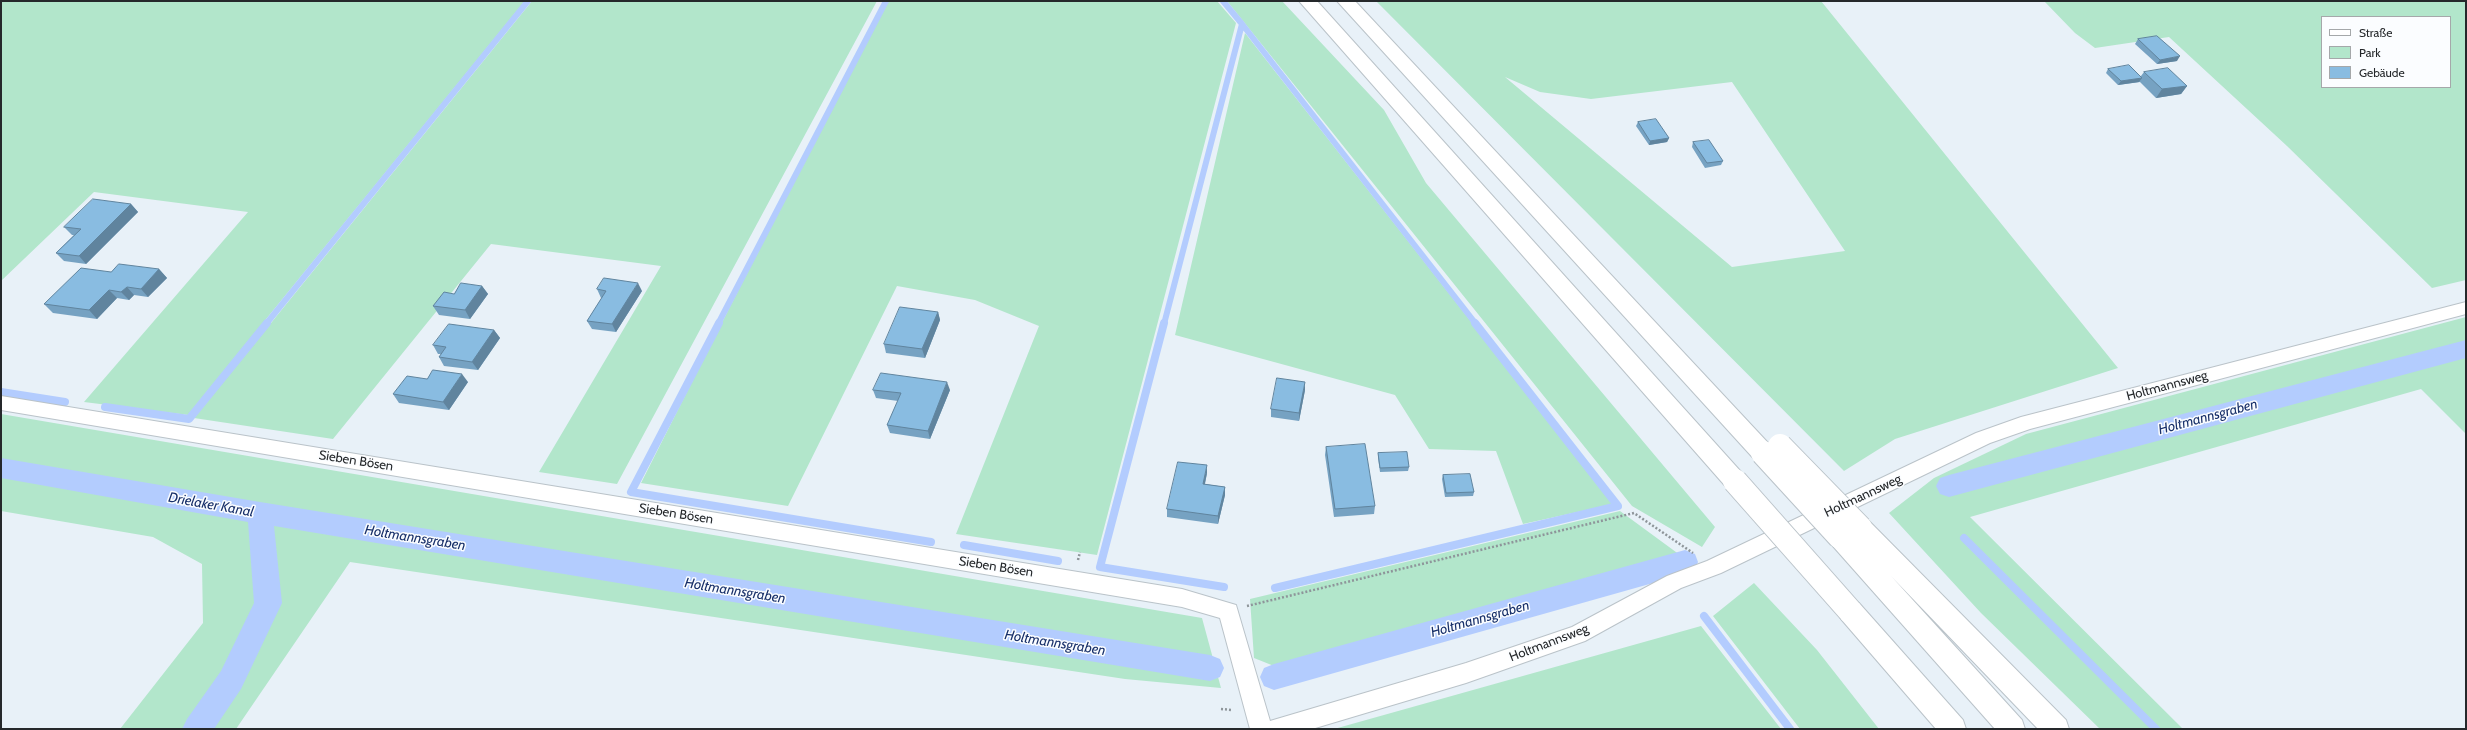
<!DOCTYPE html>
<html>
<head>
<meta charset="utf-8">
<style>
	body { margin:0 }
	#map { position:relative; width:2467px; height:730px; overflow:hidden; background:#e8f1f8; font-family:Cabin,sans-serif }
	canvas { display:block }
	.frame { position:absolute; inset:0; border:2px solid #25282b; pointer-events:none }
	.legend { position:absolute; left:2321px; top:16px; width:130px; height:72px; box-sizing:border-box; background:#fbfdff; border:1px solid #a5a8aa; margin:0; padding:5px 7px; list-style:none; font-size:12px; color:#25282b }
	.legend li { display:flex; align-items:center; gap:8px; height:20px }
	.legend b { width:20px; border:1px solid #a5a8aa }
</style>
</head>
<body>
<div id="map">
<canvas width="2467" height="730"></canvas>
<div class="frame"></div>
<ul class="legend">
<li><b style="height:5px;background:#fff"></b>Straße</li>
<li><b style="height:11px;background:#b2e6cb"></b>Park</li>
<li><b style="height:11px;background:#89bce1"></b>Gebäude</li>
</ul>
</div>
<script>
const context = document.querySelector('canvas').getContext('2d');
context.lineJoin = 'round';
function fillPath(path, color) {
  context.fillStyle = color;
  context.fill(path, 'evenodd');
}
function trace(path, color, width, dash) {
  context.strokeStyle = color;
  context.lineWidth = width;
  context.lineCap = dash ? 'butt' : 'round';
  context.setLineDash(dash || []);
  context.stroke(path);
}
function drawText(font, color, halo, rows, align = 'center') {
  context.font = font + ' Cabin,sans-serif';
  context.lineWidth = 3;
  context.setLineDash([]);
  context.textBaseline = 'middle';
  context.strokeStyle = halo;
  context.fillStyle = color;
  for (const [text, x, y, turn = 0] of rows) {
    context.save();
    context.translate(x, y);
    context.rotate((+turn || 0) * Math.PI / 180);
    context.textAlign = isNaN(turn) ? turn : align;
    if (halo) context.strokeText(text, 0, 0);
    context.fillText(text, 0, 0);
    context.restore();
  }
}
const green = new Path2D(`
	M1 1H525L188 415 84 402 248 212 94 192 1 281Z
	M532 1H877L617 484 539 472 661 266 491 244 333 439 194 418Z
	M888 1H1217L1236 23 1097 555 956 534 1039 326 975 300 897 286 788 506 641 483 753 261Z
	M1227 1H1282L1384 110 1426 183 1715 527 1702 547 1632 506Z
	M1376 1H1821L2118 368 1895 439 1844 471ZM1505 77 1540 92 1591 99 1732 82 1845 251 1732 267Z
	M2044 1H2466V280L2432 288 2287 146 2169 37 2095 48 2075 33ZM2322 17H2450V87H2322Z
	M1245 33 1614 504 1523 524 1496 451 1429 449 1395 395 1175 335Z
	M2466 317V434L2421 389 1970 517 2183 729H2100L1981 613 1889 513 1934 478 2026 434Z
	M1 414 1202 618 1221 688 1125 679 350 562 236 729H120L203 623 202 564 153 537 1 511Z
	M1620 511 1680 555 1274 666 1254 658 1250 599Z
	M1754 583 1817 650 1879 729H1800L1713 616Z
	M1701 626 1781 729H1334Z`);
const streamFar1 = new Path2D(`
	M1242 24 1476 324
	M266 324 528 1
	M718 324 886 1
	M1164 324 1242 24 1223 1`);
const stream = new Path2D(`
	M719 323 631 492 931 542
	M1164 323 1100 567 1224 587
	M1 392 65 402
	M105 407 189 419 267 323
	M1964 538 2156 729
	M964 545 1058 561
	M1275 588 1618 506 1475 323
	M1704 616 1790 729`);
const canal = new Path2D(`
	M2466 340V358L1949 497 1940 494 1936 486 1940 478 1949 475Z
	M1 458 260 502 1210 655 1220 659 1224 668 1220 677 1210 681 274 526 282 603 241 689 214 729H182L187 719 221 671 254 603 248 522 1 478Z
	M1685 550 1695 554 1698 562 1695 570 1685 574 1274 690 1264 686 1260 677 1264 668 1274 664Z`);
const path = new Path2D(`
	M1078 560 1080 552
	M1247 606 1634 513 1693 553
	M1221 709 1232 710`);
const minor = new Path2D(`
	M2466 302V314L2030 429 1990 443 1721 573 1681 588 1585 641 1466 683 1312 729H1250L1220 618 1182 607 1 410V396L1182 589 1236 605 1270 721 1466 663 1572 627 1667 576 1707 561 1976 433 2021 417Z`);
const motorway = new Path2D(`
	M1299 1H1317L1743 474 1747 481 1743 488 1735 491 1727 488Z
	M1337 1H1355L1771 446 1775 453 1771 460 1763 462 1755 460Z
	M1860 518 1869 521 2066 720 2069 729H2038L1891 576 2022 720 2025 729H1995L1831 544 1828 537 1831 530 1840 527 1849 530 1851 521Z
	M1850 600 1859 603 1963 720 1966 729H1936L1841 619 1837 611 1841 603Z`);
const motorwayBridge = new Path2D(`
	M1780 446 1860 528
	M1763 453 1840 537
	M1735 481 1850 611`);
const wall = new Path2D(`
	M2138 39 2177 61 2157 64 2135 44Z
	M2108 69 2141 76 2144 72 2187 86 2181 94 2156 98 2140 82 2118 85 2106 73Z
	M1638 122 1669 138 1667 142 1649 145 1636 126Z
	M1693 142 1723 161 1721 165 1705 168 1692 147Z
	M131 204 138 212 86 264 64 261 56 253 74 235H72L64 227Z
	M159 269 167 278 148 297 134 295 129 300 117 298 97 319 53 313 44 304 111 272Z
	M482 286 488 294 470 319 439 315 433 306 454 294Z
	M597 289 642 291 616 332 592 329 587 321 602 298H601Z
	M938 312 940 320 925 358 886 353 884 344Z
	M494 330 500 338 478 370 444 366 439 357 441 354H438L433 345Z
	M427 379 468 382 449 410 399 403 393 394Z
	M873 390H950L930 439 890 433 887 425 898 401 876 398Z
	M1305 390 1299 421 1271 417V409Z
	M1326 447 1375 506 1374 514 1334 517 1325 455Z
	M1378 453 1409 467 1408 471 1380 472 1378 458Z
	M1207 473 1205 484 1225 487V495L1218 524 1167 517V509Z
	M1443 475 1474 492 1473 496 1445 497 1442 479Z`);
const shadedWall = new Path2D(`
	M2180 56 2177 61 2157 64 2160 60Z
	M2142 78 2139 82 2118 85 2121 81Z
	M2187 86 2181 94 2156 98 2162 89Z
	M1669 138 1667 142 1649 145 1650 141Z
	M131 204 138 212 86 264 79 256Z
	M159 269 167 278 148 297 141 289Z
	M638 283 642 291 616 332 612 324Z
	M482 286 488 294 470 319 465 310Z
	M127 287 134 295 129 300 121 292Z
	M109 290 117 298 97 319 89 310Z
	M938 312 940 320 925 358 922 349Z
	M494 330 500 338 478 370 472 362Z
	M462 374 468 382 449 410 443 402Z
	M947 382 950 390 930 439 928 431Z
	M1305 382V390L1299 421V413Z
	M1207 465V473L1203 492V484Z
	M1225 487V495L1218 524V516Z`);
const building = new Path2D(`
	M2157 36 2180 56 2160 60 2138 39Z
	M2129 65 2142 78 2121 81 2108 69Z
	M2168 68 2187 86 2162 89 2144 72Z
	M1656 119 1669 138 1650 141 1638 122Z
	M1709 140 1723 161 1707 163 1693 142Z
	M93 199 131 204 79 256 56 253 81 229 64 227Z
	M119 264 159 269 141 289 127 287 121 292 109 290 89 310 44 304 81 268 111 272Z
	M604 278 638 283 612 324 587 321 606 291 597 289Z
	M461 283 482 286 465 310 433 306 444 292 454 294Z
	M900 307 938 312 922 349 884 344Z
	M449 324 494 330 472 362 439 357 446 347 433 345Z
	M433 370 462 374 443 402 393 394 407 376 427 379Z
	M881 373 947 382 928 431 887 425 901 393 873 390Z
	M1277 378 1305 382 1299 413 1271 409Z
	M1365 444 1375 506 1335 509 1326 447Z
	M1407 452 1409 467 1380 468 1378 453Z
	M1178 462 1207 465 1203 484 1225 487 1218 516 1167 509Z
	M1470 474 1474 492 1446 493 1443 475Z`);
const streetNames = [
	["Holtmannsweg",2167,386,-15],
	["Sieben Bösen",356,461,9],
	["Holtmannsweg",1863,496,-25],
	["Sieben Bösen",676,514,9],
	["Sieben Bösen",996,567,9],
	["Holtmannsweg",1549,643,-21]
];
const waterNames = [
	["Holtmannsgraben",2208,417,-15],
	["Drielaker Kanal",211,505,10],
	["Holtmannsgraben",415,538,9],
	["Holtmannsgraben",735,591,9],
	["Holtmannsgraben",1480,619,-16],
	["Holtmannsgraben",1055,643,9]
];
fillPath(green, '#b2e6cb');
trace(streamFar1, '#b3ccfe', 6);
trace(stream, '#b3ccfe', 8);
fillPath(canal, '#b3ccfe');
trace(minor, '#bac3c9', 2);
trace(motorway, '#bac3c9', 2);
trace(path, '#8e959a', 2.5, [2, 2]);
fillPath(minor, '#fff');
fillPath(motorway, '#fff');
trace(motorwayBridge, '#bac3c9', 26, []);
trace(motorwayBridge, '#fff', 24);
fillPath(wall, '#76a2c2');
fillPath(shadedWall, '#60849e');
fillPath(building, '#89bce1');
trace(building, '#60849e', 1);
drawText('13px', '#25282b', '#fbfdff', streetNames);
drawText('italic 14px', '#18306a', '#fbfdff', waterNames);
</script>
</body>
</html>
